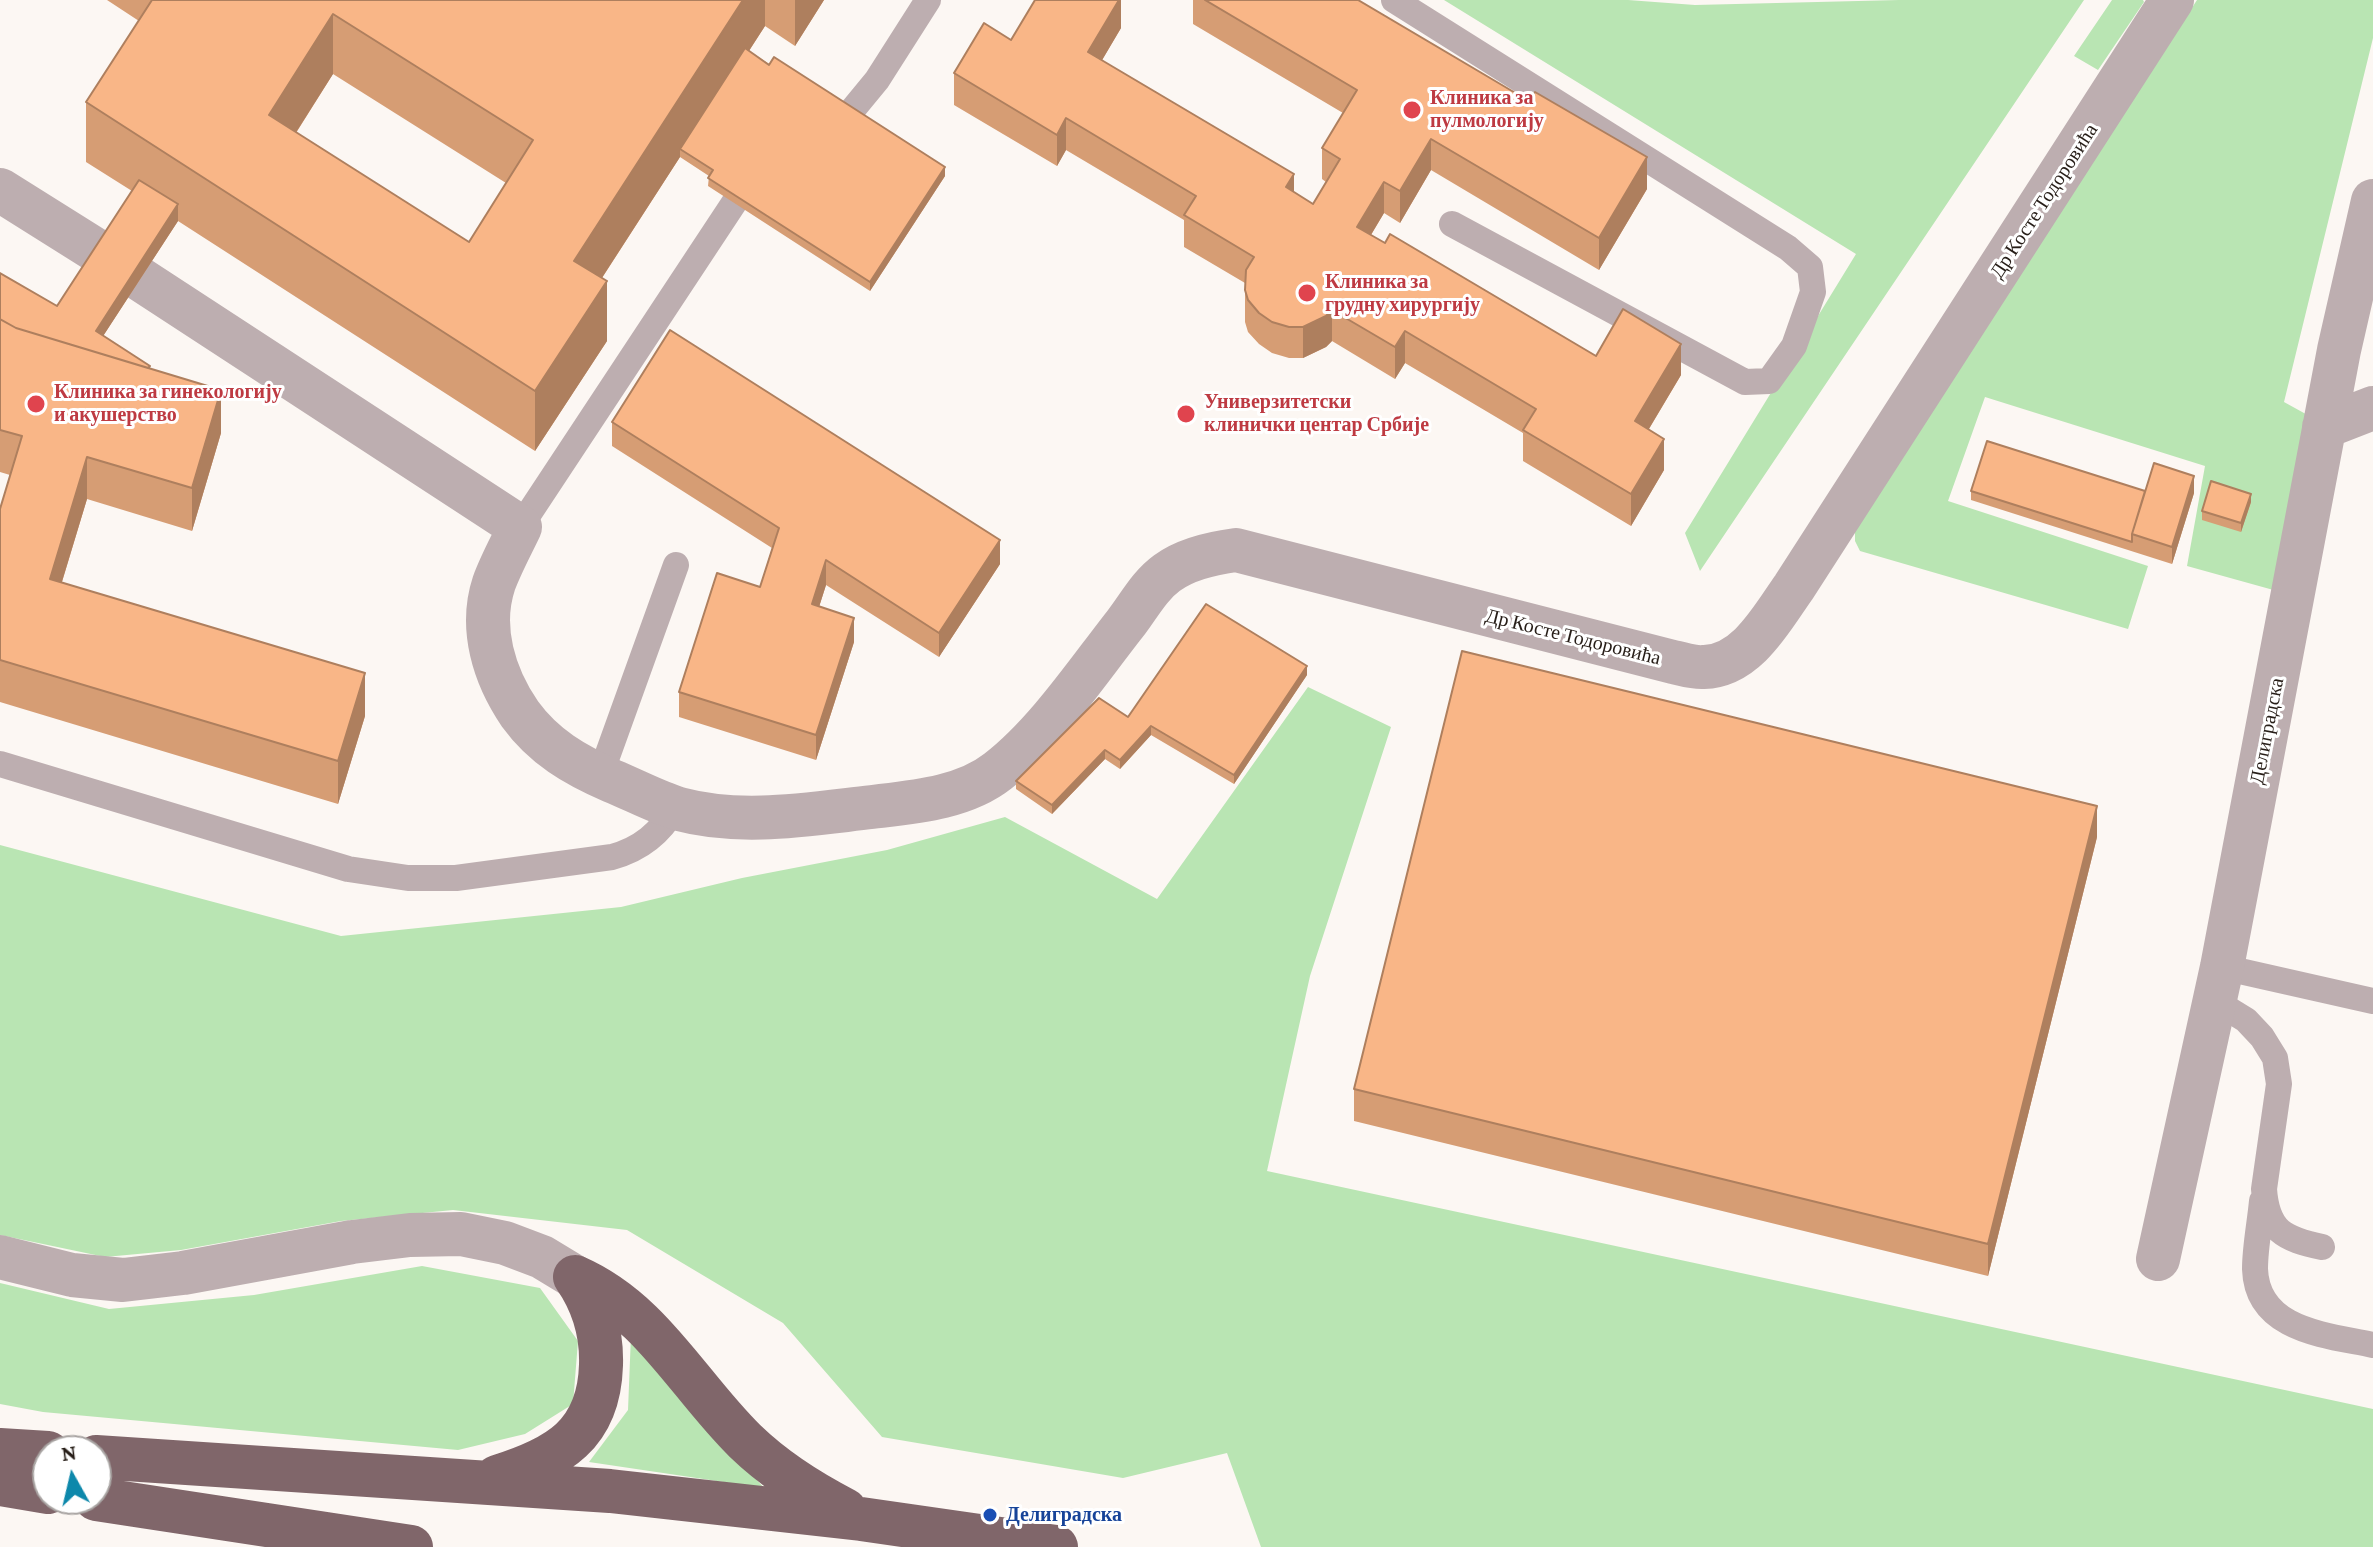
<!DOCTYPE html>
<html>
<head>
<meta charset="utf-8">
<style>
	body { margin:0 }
	#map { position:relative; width:2373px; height:1547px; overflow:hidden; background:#fcf7f3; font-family:"Crimson Pro",serif }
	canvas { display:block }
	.north { position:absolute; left:32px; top:1435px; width:80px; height:80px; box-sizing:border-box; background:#fff; border:2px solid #a9a5a3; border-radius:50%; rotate:352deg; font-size:22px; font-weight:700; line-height:32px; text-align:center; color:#271e18 }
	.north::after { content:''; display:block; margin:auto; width:28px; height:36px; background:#0d88ab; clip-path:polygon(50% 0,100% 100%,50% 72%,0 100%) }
</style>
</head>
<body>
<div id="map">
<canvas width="2373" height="1547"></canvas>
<div class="north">N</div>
</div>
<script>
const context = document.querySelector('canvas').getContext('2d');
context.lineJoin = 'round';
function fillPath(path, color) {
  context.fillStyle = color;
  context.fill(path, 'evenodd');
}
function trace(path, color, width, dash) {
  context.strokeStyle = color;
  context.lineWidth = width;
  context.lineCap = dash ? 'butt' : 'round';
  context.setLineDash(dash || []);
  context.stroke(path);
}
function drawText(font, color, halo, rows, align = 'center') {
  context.font = font + ' "Crimson Pro",serif';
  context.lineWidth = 6;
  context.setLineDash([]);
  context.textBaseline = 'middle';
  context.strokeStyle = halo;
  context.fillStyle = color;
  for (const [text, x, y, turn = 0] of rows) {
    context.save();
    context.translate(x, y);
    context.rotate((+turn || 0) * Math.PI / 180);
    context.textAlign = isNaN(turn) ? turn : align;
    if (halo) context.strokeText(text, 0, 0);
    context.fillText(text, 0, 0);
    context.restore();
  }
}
const green = new Path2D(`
	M1444 0H1628L1695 5 1899 0H2084L1700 571 1685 533 1856 254Z
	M2112 0H2143L2144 2 2098 70 2074 56Z
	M2197 0H2373V38L2284 402 2313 418 2277 591 2187 566 2205 466 1985 397 1948 501 2148 566 2128 629 1860 551 1855 541V531Z
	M1308 687 1391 727 1310 976 1267 1171 2373 1409V1547H1261L1227 1453 1123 1478 882 1437 783 1323 627 1230 453 1210 341 1221 181 1250 105 1257 0 1235V845L341 936 621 907 742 878 887 850 1005 817 1157 899Z
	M422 1266 540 1288 578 1341 573 1404 525 1434 458 1450 43 1412 0 1404V1283L109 1309 254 1295Z
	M631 1335 663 1375 764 1488 589 1462 628 1410Z`);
const service = new Path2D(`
	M1394 0 1788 248 1810 267 1813 292 1794 346 1769 381 1745 382 1452 224
	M849 114 877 80 928 0
	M520 527 734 203
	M0 764 348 869 408 878H456L612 857C641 849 660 833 675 808
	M600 776 676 565
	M2222 967 2373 1001
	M2215 1001 2246 1020 2262 1037 2275 1058 2279 1084 2264 1189C2267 1231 2284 1239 2322 1247
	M2262 1201C2260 1223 2255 1247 2255 1269 2257 1331 2327 1335 2373 1345`);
const minor = new Path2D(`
	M0 190 102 254
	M140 279 520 527C511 546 501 564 494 583 479 628 494 676 520 714 544 747 575 765 612 781 634 790 656 802 679 809 742 826 809 814 872 807 914 802 964 798 998 771 1046 734 1088 671 1125 624 1139 606 1149 586 1167 573 1186 559 1213 553 1236 550L1673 662C1683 664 1694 668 1704 667 1747 666 1772 618 1794 587L2172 0
	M2324 427 2373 408
	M0 1257 72 1275 123 1280 183 1273 352 1242 410 1235 461 1234 505 1243 542 1257 575 1277
	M2158 1259 2222 967 2339 350 2373 201`);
const trunk = new Path2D(`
	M575 1277C651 1310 688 1385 745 1441 775 1470 808 1491 845 1510
	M0 1450 48 1453
	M96 1457 610 1491 861 1519 1056 1547
	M497 1477C558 1458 599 1435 601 1365 602 1333 593 1303 575 1277
	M0 1484 48 1492
	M96 1499 411 1547`);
const wall = new Path2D(`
	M107 0H824L795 46 765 26 749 51 945 176 870 291 708 186 709 176 680 157 602 278 607 341 535 451 178 221 103 336 150 369 221 433 192 531 87 499 62 582 365 716 338 804 0 702V509L10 475 0 472V273L57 306 132 191 86 162V102L139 21ZM333 74 506 183 469 242 296 133Z
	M1121 0V28L1102 60 1294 192 1313 204 1326 182 1322 179V148L1343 113 1193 24V0H1358L1647 189 1599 270 1431 170 1400 223 1384 213 1371 235 1596 356 1681 375 1649 429 1664 470 1631 526 1523 461V433L1405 363 1395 379 1332 341 1326 347 1303 358H1289L1272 353 1259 344 1248 332 1245 322V283L1184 247V220L1066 150 1057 166 954 105V73Z
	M612 422 1000 564 939 657 826 585 819 607 854 642 816 760 679 717V692L760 587 772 548 612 446Z
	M1971 491H2145L2194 493 2172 564 1971 500Z
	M2251 502 2241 532 2202 520V511Z
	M1307 675 1234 784 1151 735 1120 769 1105 759 1052 814 1016 789V781L1128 717Z
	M2097 837 1988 1276 1354 1121V1089Z`);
const shadedWall = new Path2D(`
	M743 0H765V26L684 151 680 149V157L574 321V261Z
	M795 0H824L795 46Z
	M1119 0H1121V28L1088 84V52Z
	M333 14V74L269 175V115Z
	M1066 118V150L1057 166V135Z
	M1431 139V170L1400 223V191Z
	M1647 157V189L1599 270V238Z
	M945 167V176L870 291V282Z
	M1294 174V205L1286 187Z
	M1384 182V213L1357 258V227Z
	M178 204V221L96 347V331Z
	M607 281V341L535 451V391Z
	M1332 310V341L1326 347 1303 358V327Z
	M1405 331V363L1395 379V347Z
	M1681 344V375L1635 452V421Z
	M221 390V433L192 531V488Z
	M1664 439V470L1631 526V494Z
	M87 457V499L50 621V579Z
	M2194 476V493L2172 564V547Z
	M2251 494V502L2241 532V523Z
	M1000 540V564L939 657V633Z
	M826 560V585L812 629V604Z
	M854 618V642L816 760V735Z
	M1307 666V675L1234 784V775Z
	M365 673V716L338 804V761Z
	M1151 726V735L1120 769V760Z
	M1105 750V759L1052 814V805Z
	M2097 806V837L1988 1276V1244Z`);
const building = new Path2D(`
	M152 0H743L574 261 607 281 535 391 86 102ZM333 14 533 140 469 242 269 115Z
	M1035 0H1119L1088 52 1294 174 1286 187 1313 204 1340 159 1322 148 1357 90 1205 0H1358L1529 101 1535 92 1647 157 1599 238 1431 139 1400 191 1384 182 1357 227 1385 243 1390 234 1596 356 1623 309 1681 344 1635 421 1664 439 1631 494 1523 430 1536 409 1405 331 1395 347 1332 310 1326 316 1303 327H1289L1272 322 1259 313 1248 300 1245 290 1246 270 1254 257 1184 215 1196 196 1066 118 1057 135 954 73 984 23 1011 40Z
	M745 48 769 65 774 57 945 167 870 282 708 178 713 170 680 149Z
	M139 180 178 204 96 331 150 366 148 368 16 328 0 319V273L57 306Z
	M0 319 16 328 221 390 192 488 87 457 50 579 365 673 338 761 0 660V509L22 436 0 430Z
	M670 330 1000 540 939 633 826 560 812 604 854 618 816 735 679 692 717 573 760 587 779 528 612 422Z
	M1987 441 2145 491 2132 534V542L1971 491Z
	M2154 463 2194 476 2172 547 2132 534Z
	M2211 481 2251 494 2241 523 2202 511Z
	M1206 604 1307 666 1234 775 1151 726 1120 760 1105 750 1052 805 1016 781 1099 698 1128 717Z
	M1462 651 2097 806 1988 1244 1354 1089Z`);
const markers = [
	[1412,110,10,"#e0444e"],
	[1307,293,10,"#e0444e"],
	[36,404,10,"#e0444e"],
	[1186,414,10,"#e0444e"],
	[990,1515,8,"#1a4fb4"]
];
const healthNames = [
	["Клиника за",1430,98],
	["пулмологију",1430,121],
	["Клиника за",1325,282],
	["грудну хирургију",1325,305],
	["Клиника за гинекологију",54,392],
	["и акушерство",54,415],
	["Универзитетски",1204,402],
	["клинички центар Србије",1204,425]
];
const streetNames = [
	["Др Косте Тодоровића",2044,201,-57],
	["Др Косте Тодоровића",1573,637,14],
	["Делиградска",2267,731,-79]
];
const transitNames = [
	["Делиградска",1006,1515]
];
fillPath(green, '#b9e5b3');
trace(service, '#bdaeb0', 26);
trace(minor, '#bdaeb0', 44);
trace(trunk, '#80666a', 44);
fillPath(wall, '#d69d74');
fillPath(shadedWall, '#ae7f5e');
fillPath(building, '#f9b687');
trace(building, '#ae7f5e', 2);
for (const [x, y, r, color] of markers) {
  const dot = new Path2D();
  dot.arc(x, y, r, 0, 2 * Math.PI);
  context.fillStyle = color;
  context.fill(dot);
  trace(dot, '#fff', 3);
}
drawText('bold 20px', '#be3a42', '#fff', healthNames, 'left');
drawText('20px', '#271e18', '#fff', streetNames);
drawText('bold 20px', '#164399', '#fff', transitNames, 'left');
</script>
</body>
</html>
